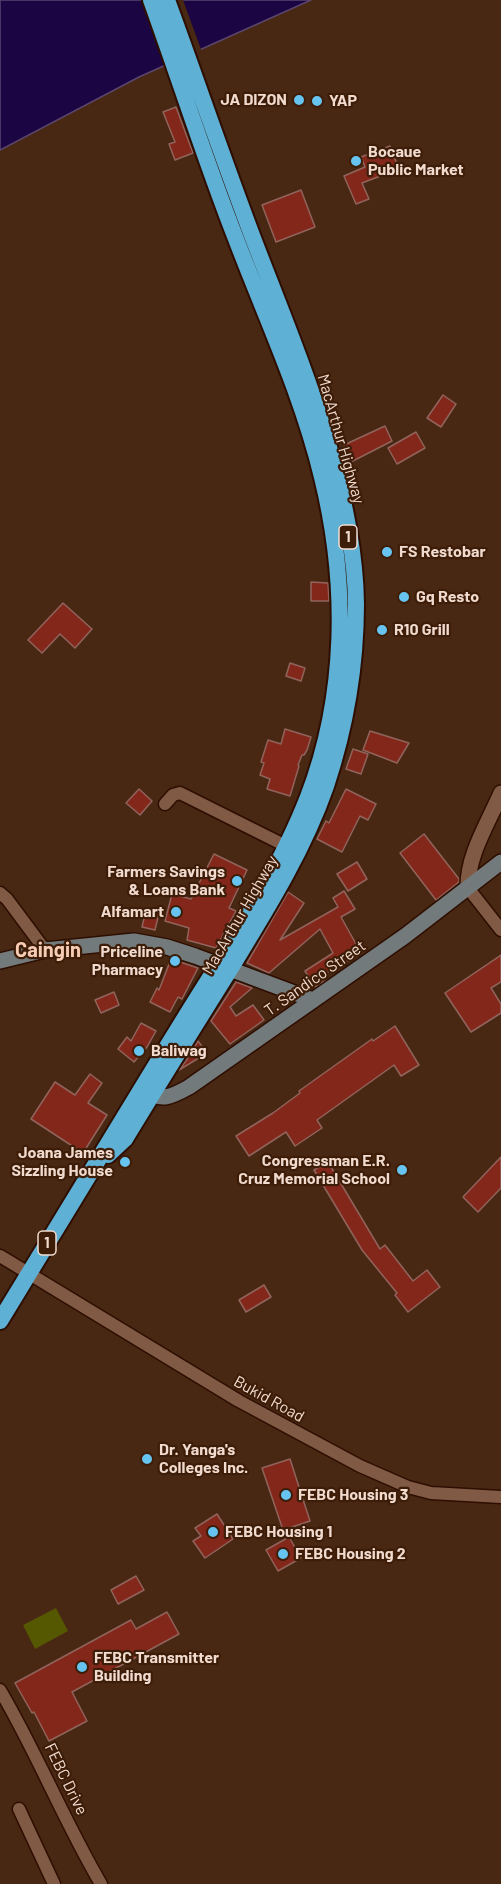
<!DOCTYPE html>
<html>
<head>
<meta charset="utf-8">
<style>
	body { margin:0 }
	canvas { display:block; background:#482713 }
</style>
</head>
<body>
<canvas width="501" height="1884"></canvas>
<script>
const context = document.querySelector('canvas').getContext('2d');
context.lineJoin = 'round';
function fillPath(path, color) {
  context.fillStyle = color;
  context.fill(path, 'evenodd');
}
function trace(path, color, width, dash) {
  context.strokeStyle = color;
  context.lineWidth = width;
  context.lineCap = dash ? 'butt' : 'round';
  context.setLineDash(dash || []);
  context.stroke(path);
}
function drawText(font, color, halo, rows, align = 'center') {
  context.font = font + ' Barlow,sans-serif';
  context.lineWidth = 4.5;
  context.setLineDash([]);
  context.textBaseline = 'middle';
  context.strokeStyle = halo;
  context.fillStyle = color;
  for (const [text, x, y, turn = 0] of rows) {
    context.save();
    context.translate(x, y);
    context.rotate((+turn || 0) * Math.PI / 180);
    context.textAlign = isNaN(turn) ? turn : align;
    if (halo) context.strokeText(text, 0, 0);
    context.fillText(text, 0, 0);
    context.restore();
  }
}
const green = new Path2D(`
	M56 1608 68 1631 35 1649 23 1625Z`);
const water = new Path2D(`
	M0 0H311L139 77 0 150Z`);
const pier = new Path2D(`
	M143 0H183L202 52 168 67Z`);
const building = new Path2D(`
	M176 107 193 153 175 160 169 144 175 142 163 112Z
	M390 146 399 169 362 183 369 199 356 204 344 176 365 167 361 157Z
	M301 190 315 227 276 242 262 205Z
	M443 395 456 404 441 427 427 418Z
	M385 426 392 441 349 463 344 445Z
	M416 432 425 448 397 464 388 448Z
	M311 582 328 583 329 601H311Z
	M63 603 92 629 75 648 60 634 42 653 28 640Z
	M290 663 305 668 301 681 286 676Z
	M285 729 311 737 307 750 304 755H302L298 765 299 766 290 796 267 789 270 779 260 775 264 763 261 762 268 740 281 744Z
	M370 731 409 743 397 763 363 750Z
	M353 749 368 754 361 774 346 769Z
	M139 789 152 801 140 815 126 803Z
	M346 789 376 804 368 820 360 816 342 852 317 839 326 821 329 823Z
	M424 834 459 879V882L436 900 400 853Z
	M214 854 247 870 229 908 236 911 216 948 187 940 189 928 165 921 172 894 191 899Z
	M357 862 367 879 348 891 337 874Z
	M344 891 355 909 341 917 361 953 323 975 326 980 315 987 305 971 333 953 320 929 269 973 247 963 288 892 304 903 280 940 338 907 333 898Z
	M146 910 159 913 155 930 142 927Z
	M501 955V982L491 988 501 1004V1013L471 1032 445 993Z
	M171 959 198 968 182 999 178 997 170 1012 150 1002 157 988 159 990Z
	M236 982 252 988 230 1007 236 1016 253 1005 264 1020 230 1044 211 1021Z
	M114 992 119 1005 101 1013 95 1000Z
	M141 1023 156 1031 147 1047 134 1062 118 1049 127 1037 131 1041Z
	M395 1026 419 1065 401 1076 394 1065 317 1120 322 1128 295 1146 286 1132 249 1156 236 1136 273 1113 300 1093 299 1091 372 1039 373 1041Z
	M198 1041 207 1053 179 1070 186 1061Z
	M90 1074 102 1083 88 1103 107 1115 83 1153 31 1119 55 1082 75 1095Z
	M501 1157V1188L478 1212 463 1197Z
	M328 1162 380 1249 385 1245 413 1281 427 1270 440 1287 408 1312 395 1295 397 1293 362 1250 314 1170Z
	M264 1285 271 1297 246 1312 239 1300Z
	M290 1459 310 1521 283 1530 262 1468Z
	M217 1514 233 1539 205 1558 193 1541 201 1536 195 1528Z
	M289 1537 301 1558 278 1571 266 1550Z
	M136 1576 144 1590 118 1604 111 1590Z
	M167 1612 179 1634 72 1692 87 1721 49 1741 34 1712 32 1713 15 1683 131 1620 136 1629Z`);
const minor = new Path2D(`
	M165 804 173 795 180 793 294 850
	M468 888 501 930
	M0 893 7 899 45 950
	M0 1256 239 1401 360 1466 408 1487 431 1493 501 1497
	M0 1690C37 1753 64 1821 101 1884
	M19 1809 54 1884`);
const tertiary = new Path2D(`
	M468 888C467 856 488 823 501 793`);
const secondary = new Path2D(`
	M0 961 45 950 134 941 167 947 195 956 313 1000
	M144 1090C162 1102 171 1097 189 1087L405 936 501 862`);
const trunk = new Path2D(`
	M108 1155 125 1139C159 1083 194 1027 229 971 265 912 303 852 326 786 345 729 356 665 356 604 355 485 295 348 253 238 223 159 196 79 167 0
	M0 1321C58 1226 115 1132 173 1037 220 959 275 882 308 797 347 695 348 583 322 477 302 394 266 318 236 239 205 160 180 80 151 0`);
const markers = [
	[299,100,6,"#67c4f0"],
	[317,101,6,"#67c4f0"],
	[356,161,6,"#67c4f0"],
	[387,552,6,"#67c4f0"],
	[404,597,6,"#67c4f0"],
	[382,630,6,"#67c4f0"],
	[237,881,6,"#67c4f0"],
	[176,912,6,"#67c4f0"],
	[175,961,6,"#67c4f0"],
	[139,1051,6,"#67c4f0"],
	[125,1162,6,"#67c4f0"],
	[402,1170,6,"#67c4f0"],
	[147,1459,6,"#67c4f0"],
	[286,1495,6,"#67c4f0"],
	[213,1532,6,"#67c4f0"],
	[283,1554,6,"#67c4f0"],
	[82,1667,6,"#67c4f0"]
];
const shields = [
	[348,537,18],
	[47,1243,18]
];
const shieldNames = [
	["1",348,537],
	["1",47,1243]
];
const poiNames = [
	["JA DIZON",287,100,"right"],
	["YAP",329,101],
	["Bocaue",368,152],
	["Public Market",368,170],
	["FS Restobar",399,552],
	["Gq Resto",416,597],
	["R10 Grill",394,630],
	["Farmers Savings",225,872,"right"],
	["& Loans Bank",225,890,"right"],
	["Alfamart",164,912,"right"],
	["Priceline",163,952,"right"],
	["Pharmacy",163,970,"right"],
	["Baliwag",151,1051],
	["Joana James",113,1153,"right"],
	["Sizzling House",113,1171,"right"],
	["Congressman E.R.",390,1161,"right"],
	["Cruz Memorial School",390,1179,"right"],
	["Dr. Yanga's",159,1450],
	["Colleges Inc.",159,1468],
	["FEBC Housing 3",298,1495],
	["FEBC Housing 1",225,1532],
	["FEBC Housing 2",295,1554],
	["FEBC Transmitter",94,1658],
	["Building",94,1676]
];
const streetNames = [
	["MacArthur Highway",341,439,74],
	["MacArthur Highway",240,915,-60],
	["T. Sandico Street",315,978,-35],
	["Bukid Road",269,1399,29],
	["FEBC Drive",66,1779,64]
];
const quarterNames = [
	["Caingin",48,950]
];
fillPath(green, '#565701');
fillPath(water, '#1b0643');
trace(water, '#5b466d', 1.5);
fillPath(pier, '#482713');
fillPath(building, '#84271b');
trace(building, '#90645c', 1.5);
trace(minor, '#2d0e00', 15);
trace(tertiary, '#2d0e00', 18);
trace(secondary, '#2d0e00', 18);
trace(trunk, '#2d0e00', 20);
trace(minor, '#805a45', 12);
trace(tertiary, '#805a45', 15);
trace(secondary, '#737a7b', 15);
trace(trunk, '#5eb0d4', 16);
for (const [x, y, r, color] of markers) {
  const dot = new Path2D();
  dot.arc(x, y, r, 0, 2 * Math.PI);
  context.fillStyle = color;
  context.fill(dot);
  trace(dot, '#3d1d08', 2);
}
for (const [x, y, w] of shields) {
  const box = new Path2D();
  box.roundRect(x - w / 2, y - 12, w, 24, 4.5);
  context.fillStyle = '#3d1d08';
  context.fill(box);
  trace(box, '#f1dbcf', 1.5);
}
drawText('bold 15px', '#f1dbcf', null, shieldNames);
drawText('bold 16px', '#f1dbcf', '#3d1d08', poiNames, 'left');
drawText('16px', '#f1dbcf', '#3d1d08', streetNames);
drawText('bold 20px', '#f7ccb4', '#3d1d08', quarterNames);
</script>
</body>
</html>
